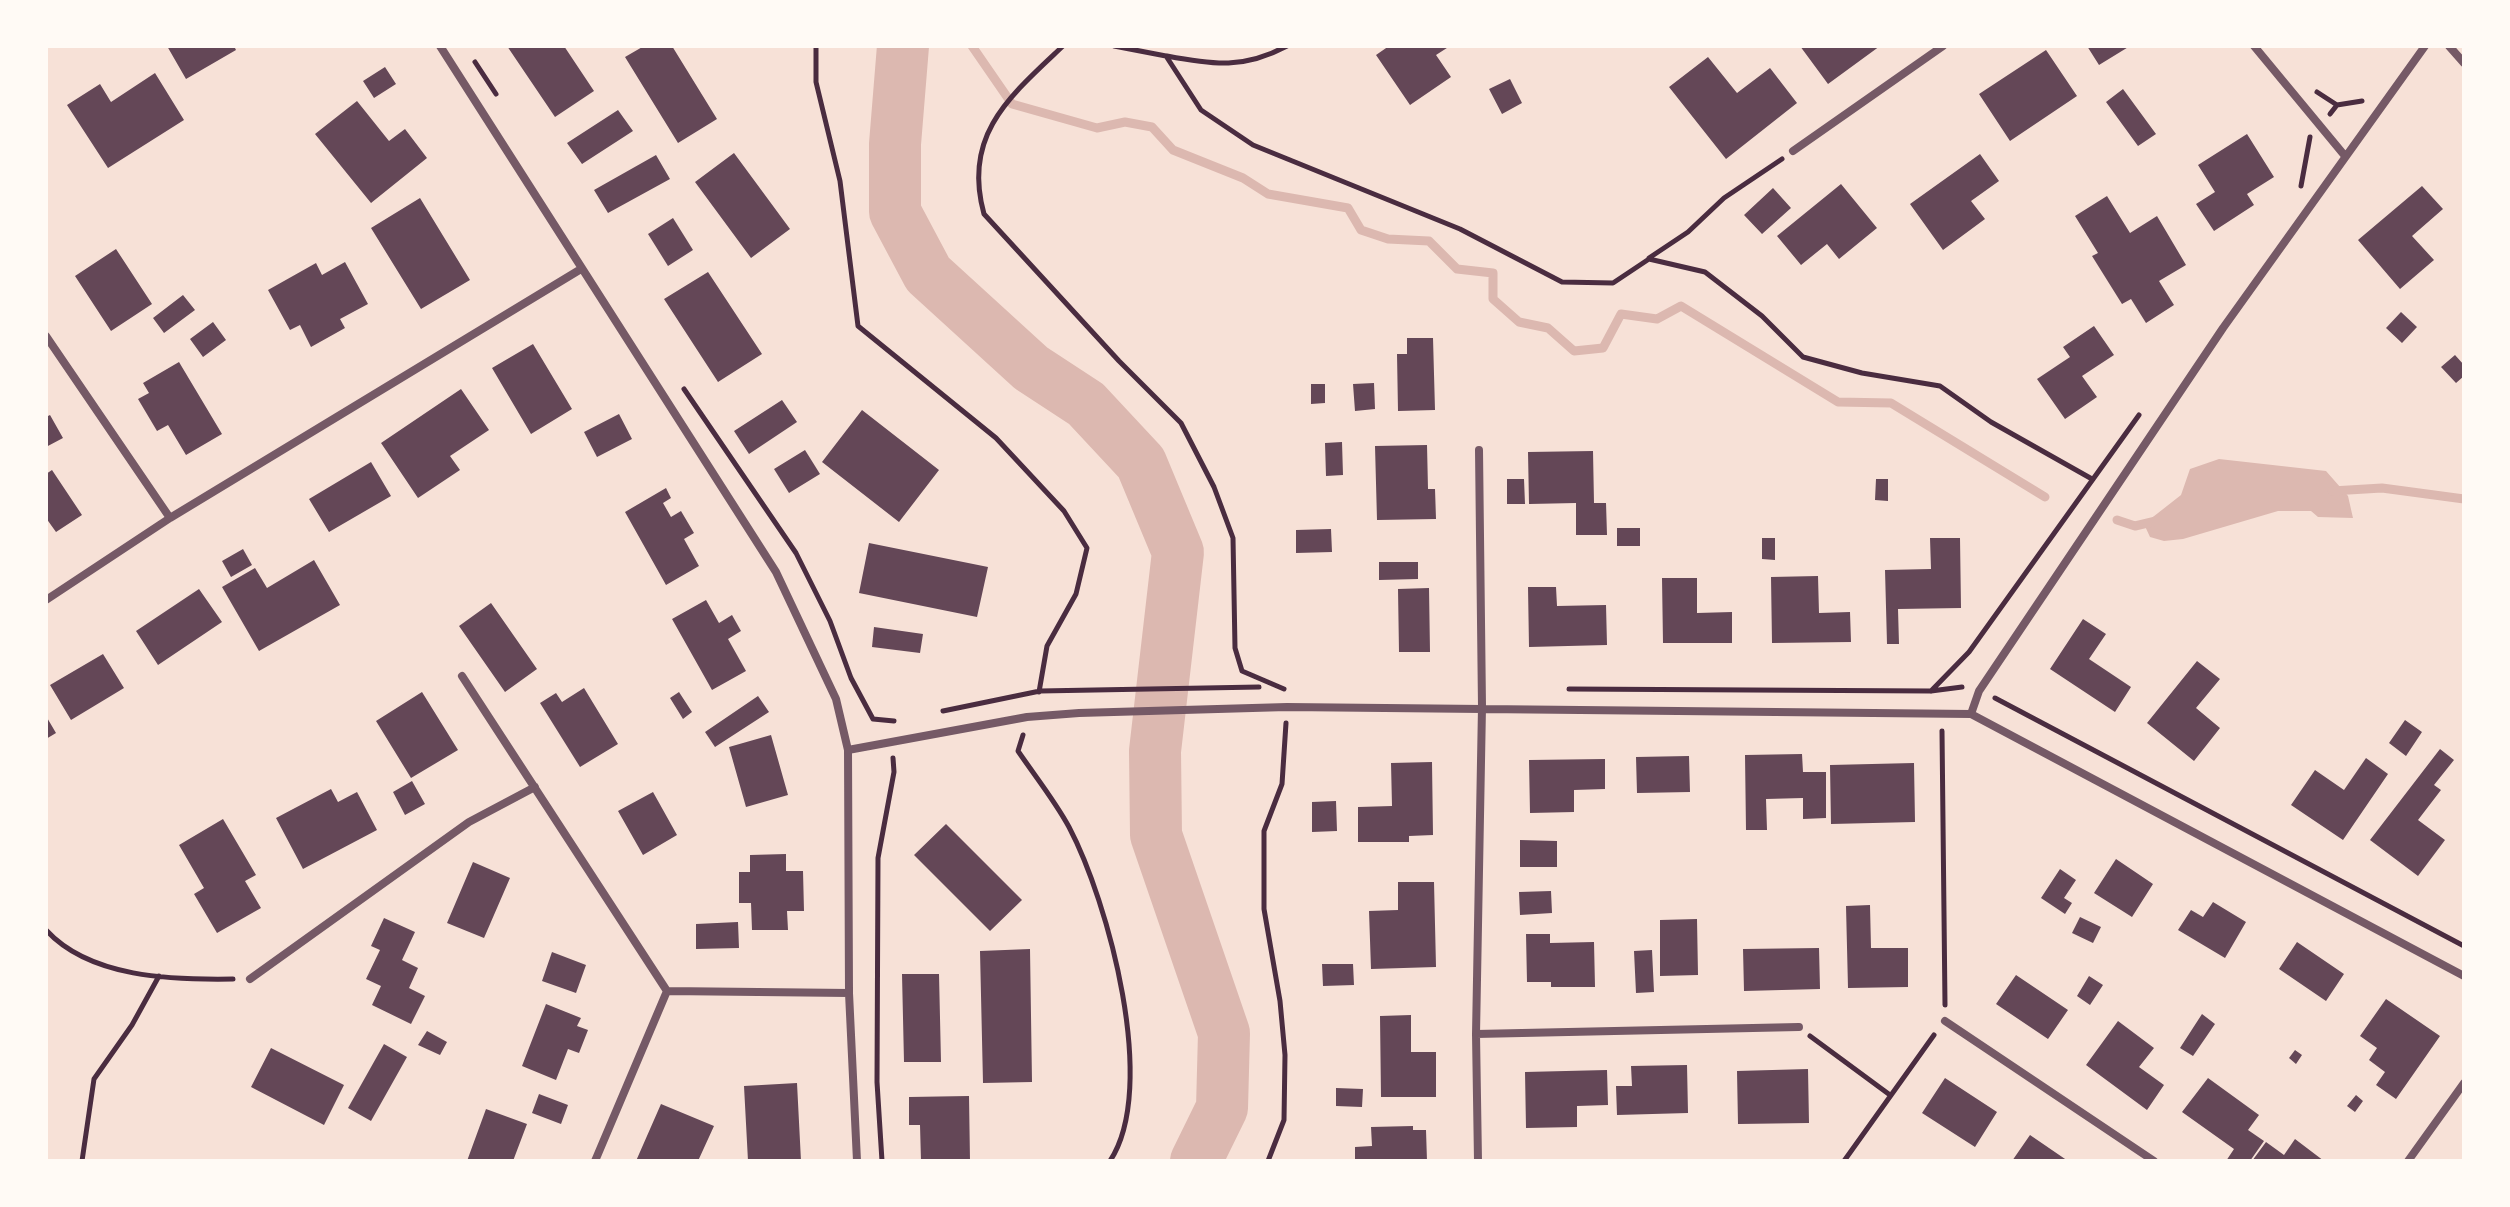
<!DOCTYPE html>
<html>
<head>
<meta charset="utf-8">
<style>
	body { margin:0 }
	#map { position:relative; width:2510px; height:1207px; overflow:hidden; background:#f7e1d7; font-family:"Fira Sans",sans-serif }
	canvas { display:block }
	.frame { position:absolute; inset:0; border:48px solid #fffaf5; pointer-events:none }
</style>
</head>
<body>
<div id="map">
<canvas width="2510" height="1207"></canvas>
<div class="frame"></div>
</div>
<script>
const context = document.querySelector('canvas').getContext('2d');
context.lineJoin = 'round';
function fillPath(path, color) {
  context.fillStyle = color;
  context.fill(path, 'evenodd');
}
function trace(path, color, width, dash) {
  context.strokeStyle = color;
  context.lineWidth = width;
  context.lineCap = dash ? 'butt' : 'round';
  context.setLineDash(dash || []);
  context.stroke(path);
}
const water = new Path2D(`
	M2219 459 2326 471 2348 496 2353 518 2318 517 2311 511H2278L2183 539 2164 541 2150 537 2144 524 2181 495 2190 469Z`);
const stream = new Path2D(`
	M972 46 1012 104 1097 128 1125 122 1152 127 1173 150 1243 178 1268 194 1348 208 1361 230 1388 239 1429 241 1457 269 1493 273V299L1519 322 1548 328 1574 351 1603 348 1621 314 1657 319 1681 306 1838 402 1891 403 2045 497
	M2332 491 2382 488 2464 499
	M2117 520 2135 526 2156 521`);
const river = new Path2D(`
	M903 46 895 144V212L928 274 1031 368 1086 404 1141 463 1178 552 1155 751 1156 835 1224 1033 1222 1108 1196 1161`);
const building = new Path2D(`
	M167 46H234L236 50 186 79Z
	M507 46H564L594 91 555 117Z
	M644 46H672L717 119 678 143 625 57Z
	M1389 46H1450L1436 55 1451 77 1410 105 1376 55Z
	M1800 46H1880L1828 84Z
	M2087 46H2130L2099 65Z
	M2046 50 2077 96 2010 141 1979 94Z
	M1708 57 1737 93 1770 68 1797 103 1726 159 1669 87Z
	M385 67 396 84 374 98 363 81Z
	M155 73 184 120 108 168 67 105 100 84 111 102Z
	M1510 79 1522 103 1502 114 1489 89Z
	M2123 89 2156 134 2138 146 2106 102Z
	M357 101 389 141 405 129 427 158 371 203 315 134Z
	M618 110 633 131 582 164 567 143Z
	M2247 134 2274 177 2247 194 2254 205 2214 231 2196 204 2215 192 2198 165Z
	M734 153 790 229 751 258 695 182Z
	M1980 154 1999 181 1971 201 1985 219 1943 250 1910 204Z
	M656 155 670 179 608 213 594 190Z
	M1841 184 1877 228 1839 259 1827 244 1801 265 1777 236Z
	M2422 186 2443 209 2412 236 2434 260 2400 289 2358 240Z
	M1773 188 1791 208 1762 234 1744 215Z
	M2107 196 2130 233 2157 216 2186 265 2159 281 2174 305 2146 323 2131 299 2122 304 2092 256 2098 253 2075 216Z
	M420 198 470 280 421 309 371 228Z
	M673 218 693 250 668 266 648 234Z
	M116 249 152 304 111 331 75 276Z
	M345 262 368 304 340 319 345 328 311 347 300 325 290 330 268 290 316 263 322 275Z
	M708 272 762 354 718 382 664 299Z
	M183 295 195 310 164 333 153 318Z
	M2401 312 2417 327 2402 343 2386 328Z
	M213 322 226 340 203 357 190 339Z
	M2094 326 2114 355 2082 376 2097 397 2065 419 2037 379 2070 357 2063 347Z
	M1407 338H1433L1435 410 1398 411 1397 354H1407Z
	M533 344 572 409 531 434 492 368Z
	M2455 355 2464 365V376L2456 383 2441 367Z
	M179 362 222 434 186 455 168 425 157 431 138 399 149 393 143 383Z
	M1374 383 1375 409 1355 411 1353 384Z
	M1311 384H1325V403L1311 404Z
	M461 389 489 430 450 456 460 470 418 498 381 443Z
	M782 400 797 422 749 454 734 431Z
	M862 410 939 470 899 522 822 462Z
	M619 414 632 439 597 457 584 432Z
	M50 415 63 438 46 447V417Z
	M1342 442 1343 475 1326 476 1325 443Z
	M1427 445 1428 489H1435L1436 519 1377 520 1375 446Z
	M805 450 820 474 789 493 774 469Z
	M1593 451 1594 503H1606L1607 535H1576V503L1529 504 1528 452Z
	M371 462 391 496 329 532 309 499Z
	M52 470 82 515 56 532 46 518V474Z
	M1507 479H1524L1525 504H1507Z
	M1876 479H1888V501L1875 500Z
	M666 488 671 498 663 503 671 517 681 511 694 533 684 539 699 566 666 585 625 512Z
	M1617 528H1640V546H1617Z
	M1331 529 1332 552 1296 553V530Z
	M1762 538H1775V560L1762 559Z
	M1930 538H1960L1961 608 1898 609 1899 644H1887L1885 570 1931 569Z
	M869 543 988 567 977 617 859 593Z
	M243 549 252 565 231 577 222 561Z
	M314 560 340 605 259 651 222 587 255 568 267 588Z
	M1379 562H1418V579L1379 580Z
	M1818 576 1819 613 1850 612 1851 642 1772 643 1771 577Z
	M1662 578H1697V613L1732 612V643H1663Z
	M1528 587H1556L1557 606 1606 605 1607 645 1529 647Z
	M1429 588 1430 652H1399L1398 589Z
	M199 589 222 622 158 665 136 631Z
	M706 600 719 623 732 615 741 631 728 639 746 671 712 690 672 619Z
	M491 603 537 669 505 692 459 626Z
	M2083 619 2106 634 2089 659 2131 687 2115 712 2050 669Z
	M874 627 923 634 920 653 872 647Z
	M103 654 124 688 71 720 50 685Z
	M2197 661 2220 679 2196 708 2220 728 2194 761 2147 723Z
	M584 688 618 744 580 767 540 703 556 693 562 702Z
	M422 692 458 750 411 778 376 721Z
	M679 692 692 712 683 719 670 698Z
	M758 696 769 712 715 747 705 732Z
	M46 716 56 733 46 739Z
	M2405 720 2422 732 2406 756 2389 743Z
	M771 735 788 795 746 807 729 747Z
	M2440 749 2454 760 2434 785 2441 790 2418 820 2445 840 2418 876 2370 840Z
	M1802 754 1803 772H1826V818L1803 819V798L1766 799 1767 830H1746L1745 755Z
	M1689 756 1690 792 1637 793 1636 757Z
	M2366 758 2388 774 2343 840 2291 805 2315 770 2344 790Z
	M1605 759V789L1574 790V812L1530 813 1529 760Z
	M1432 762 1433 835 1409 836V842H1358V807L1392 806 1391 763Z
	M1914 763 1915 822 1831 824 1830 765Z
	M412 781 425 804 405 815 393 792Z
	M331 789 338 802 357 792 377 830 303 869 276 818Z
	M653 792 677 835 643 855 618 811Z
	M1336 801 1337 831 1312 832V802Z
	M223 819 256 875 245 881 261 908 217 933 194 894 204 888 179 845Z
	M946 824 1022 900 990 931 914 855Z
	M1520 840 1557 841V867H1520Z
	M786 854V871H803L804 911H787L788 930H752L751 903H739V872H750V855Z
	M2116 859 2153 884 2132 917 2094 893Z
	M473 862 510 878 484 938 447 923Z
	M2060 869 2076 880 2064 898 2072 903 2065 914 2041 898Z
	M1398 882H1434L1436 967 1371 969 1369 911 1398 910Z
	M1551 891 1552 913 1520 915 1519 892Z
	M2213 902 2246 922 2225 958 2178 930 2191 910 2203 917Z
	M1870 905 1871 948H1908V987L1848 988 1846 906Z
	M2080 917 2101 927 2093 943 2072 933Z
	M384 918 415 932 402 960 418 968 409 988 425 996 411 1024 372 1005 381 986 366 979 380 950 371 946Z
	M1697 919 1698 975 1660 976V920Z
	M738 922 739 948 696 949V924Z
	M1526 934H1550V943L1594 942 1595 987H1551V982H1527Z
	M2297 942 2344 974 2326 1001 2279 969Z
	M1819 948 1820 989 1744 991 1743 949Z
	M1030 949 1032 1082 983 1083 980 951Z
	M1652 950 1654 992 1636 993 1634 951Z
	M552 952 586 965 576 993 542 981Z
	M1322 964H1353L1354 985 1323 986Z
	M902 974H939L941 1062H904Z
	M2016 975 2068 1010 2048 1039 1996 1004Z
	M2089 976 2103 985 2090 1005 2077 996Z
	M2386 999 2440 1036 2396 1099 2376 1085 2385 1072 2369 1060 2377 1048 2360 1036Z
	M546 1004 581 1018 577 1026 588 1030 579 1053 568 1049 556 1080 522 1066Z
	M2202 1014 2215 1024 2193 1056 2180 1048Z
	M1411 1015V1052H1436V1097H1381L1380 1016Z
	M2118 1021 2154 1048 2139 1067 2164 1085 2147 1110 2086 1065Z
	M427 1031 447 1042 440 1055 418 1045Z
	M384 1044 407 1057 371 1121 348 1108Z
	M271 1048 344 1085 324 1125 251 1087Z
	M2295 1050 2302 1055 2296 1064 2289 1058Z
	M1687 1065 1688 1113 1617 1115 1616 1086H1632L1631 1066Z
	M1808 1069 1809 1123 1738 1124 1737 1071Z
	M1607 1070 1608 1105 1577 1106V1127L1526 1128 1525 1072Z
	M1945 1078 1997 1112 1975 1147 1922 1113Z
	M2208 1078 2259 1115 2248 1130 2264 1141 2250 1161H2226L2234 1149 2182 1112Z
	M797 1083 801 1161H748L744 1086Z
	M1336 1088 1363 1089 1362 1107 1336 1106Z
	M539 1094 568 1105 561 1124 532 1113Z
	M2356 1095 2363 1101 2355 1112 2347 1106Z
	M969 1096 970 1161H921L920 1125H909V1097Z
	M661 1104 714 1126 698 1161H636Z
	M486 1109 527 1124 513 1161H467Z
	M1413 1126V1130H1426L1427 1161H1355V1147L1372 1146 1371 1127Z
	M2030 1135 2068 1161H2012Z
	M2295 1139 2324 1161H2252L2266 1142 2284 1155Z`);
const path = new Path2D(`
	M816 46V82L840 181 858 326 996 438 1064 511 1087 548 1076 594 1047 646 1039 692
	M1063 46C1010 96 962 135 984 214L1119 361 1181 423 1214 487 1233 538 1235 648 1242 671 1284 689
	M1114 46 1166 56 1201 110 1253 145 1460 229 1562 282 1613 283 1649 259 1705 272 1762 316 1803 357 1862 373 1940 386 1991 422 2092 479
	M1167 56C1214 65 1244 69 1287 46
	M475 62 496 94
	M2317 92 2337 105
	M2330 114 2337 105 2362 101
	M2301 186 2310 137
	M1649 258 1688 232 1724 198 1782 159
	M684 389 796 553 830 621 851 678 873 719 894 721
	M1569 689 1931 691 1962 687
	M1931 691 1969 652 2139 415
	M1995 698 2464 946
	M943 711 1040 691 1259 687
	M1942 731 1945 1005
	M1023 735 1018 751C1035 776 1055 801 1069 827 1108 901 1159 1087 1110 1161
	M46 930C90 978 172 980 233 979
	M1810 1036 1890 1095
	M82 1161 94 1079 132 1025 159 976
	M882 1161 877 1082 878 858 894 772 893 758
	M1268 1161 1284 1120 1285 1055 1280 1001 1264 909V831L1282 784 1286 723
	M1844 1161 1934 1035`);
const minor = new Path2D(`
	M440 46 776 572 836 699 848 750 849 993 857 1161
	M2254 46 2345 156
	M2449 46 2464 63
	M1793 151 1943 46
	M46 336 170 518
	M46 600 170 518 581 269
	M462 676 667 991
	M1971 714 1979 691 2223 328 2425 46
	M848 750 1027 717 1079 713 1287 707 1971 714 2464 976
	M250 979 469 822 535 787
	M1945 1021 2154 1161
	M1476 1034 1799 1027
	M595 1161 667 991 849 993
	M1478 1161 1476 1034 1482 707 1479 450
	M2408 1161 2464 1083`);
fillPath(water, '#dcb8b0');
trace(stream, '#dcb8b0', 9);
trace(river, '#dcb8b0', 52);
fillPath(building, '#644757');
trace(path, '#4a2c40', 5);
trace(minor, '#755966', 8);
</script>
</body>
</html>
